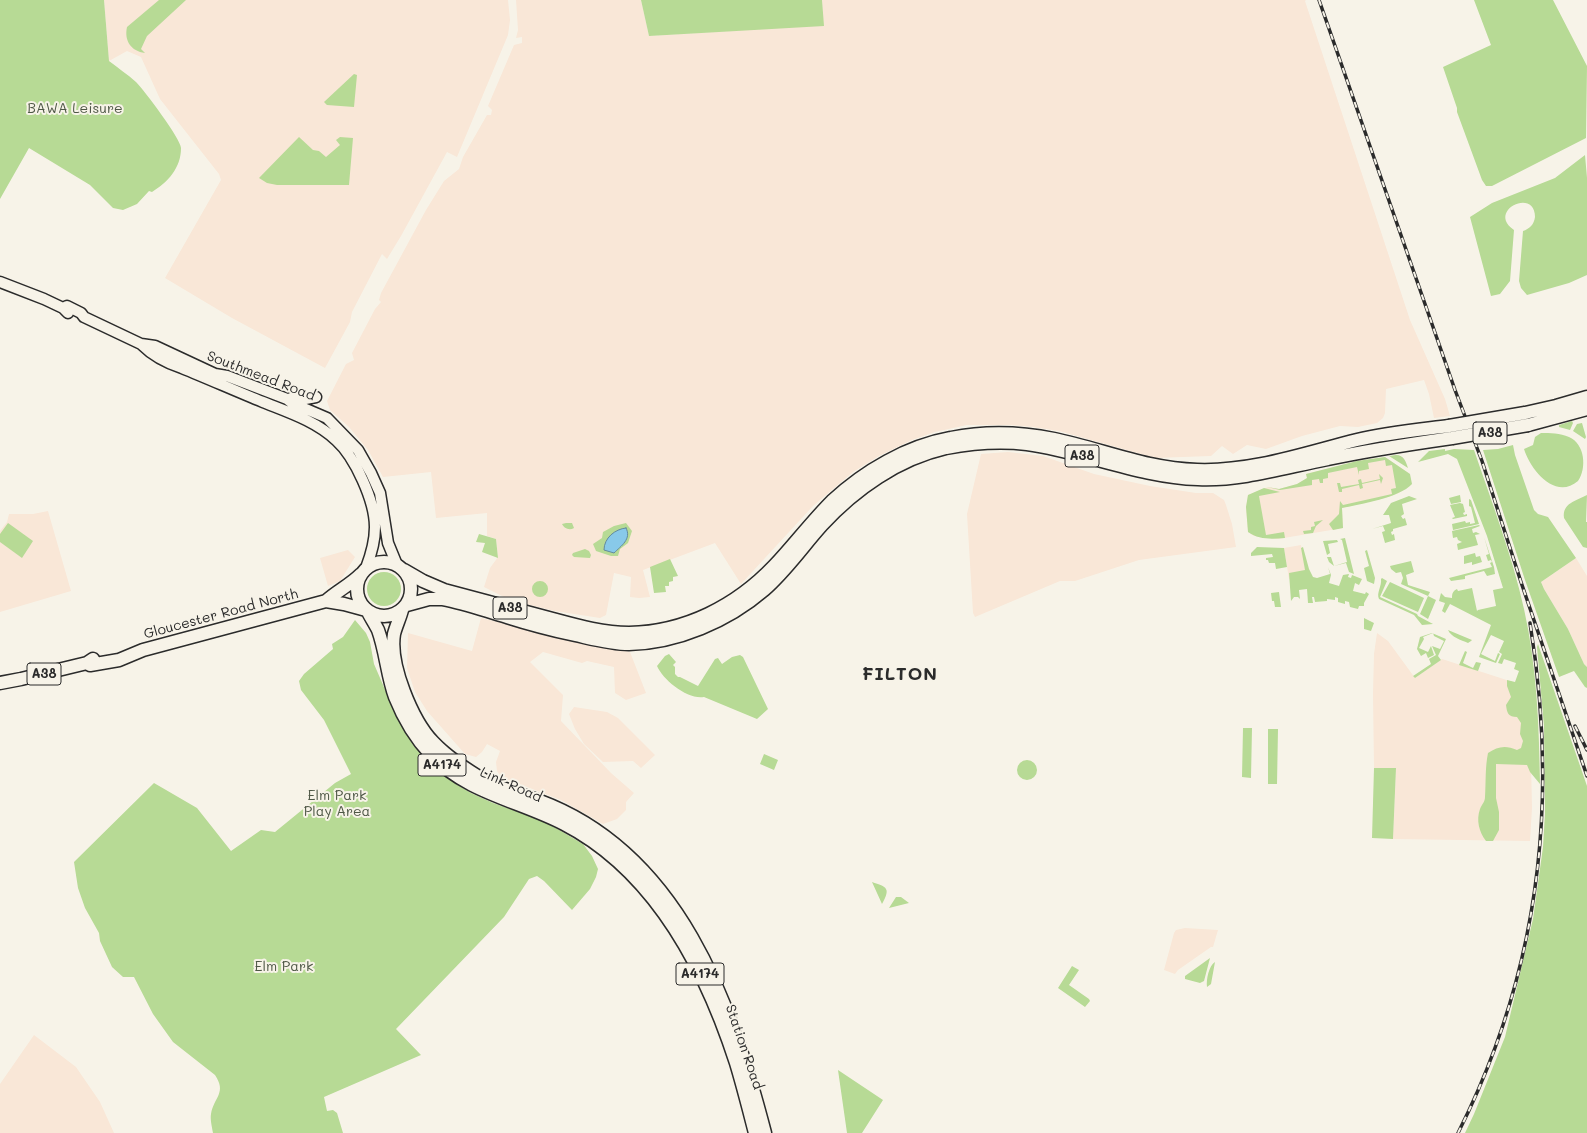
<!DOCTYPE html>
<html>
<head>
<meta charset="utf-8">
<style>
	body { margin:0 }
	canvas { display:block; background:#f7f3e8 }
</style>
</head>
<body>
<canvas width="1587" height="1133"></canvas>
<script>
const context = document.querySelector('canvas').getContext('2d');
context.lineJoin = 'round';
function fillPath(path, color) {
  context.fillStyle = color;
  context.fill(path, 'evenodd');
}
function trace(path, color, width, dash) {
  context.strokeStyle = color;
  context.lineWidth = width;
  context.lineCap = dash ? 'butt' : 'round';
  context.setLineDash(dash || []);
  context.stroke(path);
}
function drawText(font, color, halo, rows, align = 'center') {
  context.font = font + ' Mali,sans-serif';
  context.lineWidth = 4;
  context.setLineDash([]);
  context.textBaseline = 'middle';
  context.strokeStyle = halo;
  context.fillStyle = color;
  for (const [text, x, y, turn = 0] of rows) {
    context.save();
    context.translate(x, y);
    context.rotate((+turn || 0) * Math.PI / 180);
    context.textAlign = isNaN(turn) ? turn : align;
    if (halo) context.strokeText(text, 0, 0);
    context.fillText(text, 0, 0);
    context.restore();
  }
}
const built = new Path2D(`
	M104 0H508L510 20 508 35 457 157 447 152 401 236 387 259 382 254 352 312 350 322 325 368 232 318 165 278 221 180 219 174 160 99 141 57 127 51 109 61Z
	M516 0H641L649 36 823 25 822 0H1306L1305 1 1410 320 1445 399 1450 416 1434 418 1429 394 1424 380 1386 389 1385 413 1383 418 1377 423 1358 427 1340 426 1302 436 1266 449 1247 445 1233 454 1222 446 1211 456 1155 458 1059 431 1033 427 1010 425H967L935 432 912 440 879 456 853 472 813 506 741 584 715 543 643 570 650 597 639 598 630 597 631 577 614 573 606 615 600 618 555 611 525 604 502 596 484 587 490 568 498 557 496 539 487 536V513L436 518 431 472 383 477 368 450 349 427 330 410 327 401 346 364 354 360 352 353 375 309 381 302 379 300 381 293 426 210 444 181 459 169 463 157 487 115H491L492 110 488 106 514 45 522 43V37L516 38 518 30Z
	M1008 452 1043 456 1094 474 1150 486 1196 493H1213L1224 500 1226 505 1232 524 1236 547 1139 560 1075 581H1060L975 617 973 613 967 514 981 454Z
	M1385 457 1410 474 1406 488 1399 493 1385 498 1342 508 1343 528 1278 539 1254 536 1248 532 1246 507 1248 495 1268 487 1279 489 1297 484 1307 478 1306 474 1357 461Z
	M48 511 71 591 0 612V531L7 522 9 514H33Z
	M1301 545 1307 580 1289 579 1284 548Z
	M348 550 355 557 340 581 328 586 320 558Z
	M1576 558 1587 576V667L1584 664 1568 629 1544 589 1541 582Z
	M481 618 630 652 646 693 626 700 615 693 614 667 587 661 582 663 543 652 530 662 563 695 561 721 611 773 634 793 626 802V810L617 819 603 824 561 800 501 777 497 771 496 762 500 751 487 744 482 752 476 757 465 754 427 711 415 692 407 668 408 633 472 651Z
	M1377 633 1388 641 1415 678 1442 659 1525 686 1531 762 1532 808 1530 841 1393 839 1396 769 1374 768 1373 694 1374 654Z
	M574 707 607 712 618 718 655 755 641 768 633 761 603 762 584 744 575 729 569 714Z
	M1185 928 1218 930 1213 947H1211L1178 970 1175 974 1164 970 1174 933 1176 930Z
	M34 1035 76 1067 100 1102 114 1133H0V1084Z`);
const green = new Path2D(`
	M0 0H104L109 61C118 68 127 74 136 82 144 90 181 139 181 148 181 168 168 182 152 192L149 191 137 204 123 210 113 208 90 185 29 148 0 199Z
	M159 0H186L147 36 141 49 145 53C131 51 124 41 127 27Z
	M641 0H822L824 26 649 36Z
	M1474 0H1553L1587 66 1586 138 1492 186H1486L1482 180 1457 112V108L1443 67 1491 45Z
	M354 74 357 75 354 107 327 105 324 102Z
	M299 137 313 150 319 151 326 157 340 145 336 140 340 137 353 138 349 185H277L267 183 259 178Z
	M1585 155 1587 178V275L1569 283 1527 295 1521 288 1519 281 1523 231C1529 229 1534 225 1535 217 1535 187 1486 211 1514 230L1510 281 1500 294 1491 296 1470 217 1492 203 1555 178Z
	M1572 421 1573 423 1570 430 1559 427V425Z
	M1582 423 1586 437 1585 439 1573 431 1577 424Z
	M1541 433C1550 433 1560 433 1569 437 1585 444 1587 468 1578 481 1555 501 1530 469 1524 449L1533 445 1535 437Z
	M1513 445 1515 455 1534 510 1538 514 1548 517 1576 558 1541 582 1544 589 1568 629 1584 664 1587 667V688L1585 687 1574 671 1559 677 1525 580 1483 450 1498 449Z
	M1445 449V451L1454 449 1474 450C1492 503 1512 555 1524 609 1537 667 1539 726 1540 784L1530 772 1527 765 1496 764V798L1499 812V830L1493 841H1486C1479 832 1476 820 1480 809 1482 804 1485 802 1485 797 1486 782 1485 768 1488 753 1498 746 1506 745 1517 750L1521 748 1523 741 1520 734 1521 723 1517 717C1508 717 1507 713 1506 705L1511 697 1507 686V680L1515 682 1519 671 1514 669 1516 663 1504 659 1502 664 1498 663 1502 654 1499 652 1504 641 1491 635 1481 654 1495 661 1498 653 1500 654 1496 663 1479 657 1491 625 1450 604 1445 613 1442 611 1445 603 1439 601 1441 593 1445 597 1452 598C1452 593 1453 591 1457 589L1458 591 1472 588 1477 611 1478 610 1496 606 1493 590 1503 588 1487 536 1457 459 1448 454 1418 462 1429 451Z
	M1396 455C1404 455 1406 462 1408 468L1389 456Z
	M1385 457 1410 474 1412 484C1399 498 1361 504 1342 508L1343 528 1333 530 1329 524 1339 514 1340 501 1343 505 1392 494 1391 489 1396 488 1392 465 1386 466 1385 460 1368 463 1369 469 1359 471V475L1357 467 1328 473V478L1323 479V483H1320L1319 479 1312 480V485L1280 490 1267 487 1279 489 1297 484 1307 478 1306 474 1357 461Z
	M1379 474 1383 478 1381 484 1380 480 1362 484 1363 488 1360 489 1359 485 1342 489V492H1339L1337 483H1340L1341 487 1359 484 1358 480 1361 479 1362 483 1380 479Z
	M1264 488 1280 492 1259 496 1266 535 1284 532 1285 538C1272 539 1259 540 1248 532L1246 507 1248 495Z
	M1460 495 1461 502 1451 504 1449 498Z
	M1587 495 1586 522H1587V548L1583 547 1564 518C1562 503 1576 501 1587 495Z
	M1409 496 1417 499 1402 504 1404 514 1401 516 1403 519 1405 518 1407 525 1393 529V531L1391 532 1392 535 1394 534 1395 540 1385 543 1382 532 1385 531 1383 526 1372 529 1391 523 1389 515H1383L1391 503Z
	M1469 499 1471 500 1479 524 1453 530 1452 524 1465 521 1466 523 1470 522V524L1475 523 1471 507 1469 506Z
	M1460 503 1463 504 1465 512 1463 513 1464 515 1467 514V516L1453 519 1452 518 1455 517 1450 505Z
	M1323 520 1316 526 1313 533 1304 534 1303 531 1311 530V527L1315 526 1314 522Z
	M8 523 33 541 22 558 0 542V534Z
	M566 523H572L574 528C569 531 564 528 562 524Z
	M626 523 632 531 628 543 620 549 618 556H611L596 551 593 544 602 538 603 532 614 526Z
	M1479 525 1480 526 1472 529 1473 533 1476 532 1480 534 1475 535 1478 545 1458 550 1457 544 1462 542 1458 540 1457 537 1453 538 1452 531Z
	M479 534 496 539 498 558 482 552 485 543 476 542Z
	M1484 537 1494 567 1495 574 1487 576 1484 571 1465 576V579L1451 581 1449 578 1492 567 1490 563 1492 562 1491 560 1488 561 1486 555 1489 554Z
	M1345 538 1354 574 1349 572 1346 563 1334 566 1329 562 1327 557H1331L1334 566 1347 562 1342 540 1340 539Z
	M1337 540 1338 542 1328 544 1330 553 1327 555 1323 541Z
	M1257 547 1284 548 1287 567 1276 569 1275 563H1269L1268 560H1266V558L1273 557 1272 554 1251 556V553Z
	M1303 547 1309 569 1313 577 1317 578 1330 574 1328 567 1331 575 1329 583 1339 586 1343 575 1349 574 1348 577 1351 578 1352 575 1362 579 1359 585 1355 583 1353 591 1365 594 1366 592 1369 594 1364 603V606H1359L1358 609 1350 607 1349 602 1345 601V604L1338 602V598L1335 597V600L1327 599V601L1315 602 1314 597H1312L1313 603H1308L1307 589 1299 590 1300 599 1298 597H1294L1291 601 1289 573 1305 570 1301 548Z
	M585 549 589 551 591 555 590 558 574 557 572 555 573 553Z
	M1367 550 1375 578 1374 584 1367 581 1364 568 1369 566 1365 551Z
	M1475 553 1476 557 1480 556 1482 562 1472 565V562L1464 564V556Z
	M670 559 678 576 673 577V581L669 582V586H665L666 592 654 593 650 567Z
	M1411 561 1414 572 1406 575 1408 585 1430 592 1428 596 1436 600 1428 619 1420 614 1428 596 1401 584 1403 578 1401 572 1396 573 1391 569 1390 566Z
	M367 589a17 17 0 1 1 34 0a17 17 0 1 1-34 0Z
	M1382 578 1387 581 1380 597 1417 614 1418 616 1433 624 1422 625 1414 615 1379 599C1376 593 1382 586 1381 579Z
	M532 589a8 8 0 1 1 16 0a8 8 0 1 1-16 0Z
	M1390 582 1424 598 1418 612 1382 596Z
	M1279 592 1281 607H1275L1274 601H1272L1271 593Z
	M1364 618 1374 623 1371 631 1364 629Z
	M355 620 366 633 370 642 374 664 396 715 406 734 431 765 456 784 471 793 493 803 544 821 583 844 592 856 598 869 596 877 590 889 572 910 544 881 537 876 529 879 504 917 396 1029 421 1055 324 1097 327 1111 333 1110 337 1113 343 1133H213C212 1127 210 1119 211 1114 214 1097 227 1093 215 1075L173 1042 153 1014 134 977H123L112 967 100 941 99 933 85 908 78 888 74 862 154 783 197 808 231 851 261 830 275 832 335 783 351 774 324 720 301 690 299 681 304 674 333 649 332 644 343 637Z
	M1448 630 1472 640 1471 641 1468 643C1461 640 1451 637 1448 630Z
	M1432 633 1446 639 1438 656 1441 660 1415 678 1413 676 1431 664 1429 659 1436 655 1432 646 1440 649 1444 641 1434 636 1433 633 1423 637 1424 639 1419 648 1428 652 1431 646 1434 655 1428 658 1426 653 1421 656 1417 649 1420 637Z
	M1538 644 1587 786V1133H1465L1474 1114 1505 1037 1533 919 1543 847 1545 813 1544 726 1537 647Z
	M1465 651 1467 652 1463 663 1473 668 1476 662 1481 663 1478 671 1459 665Z
	M669 654 676 662 673 665 675 667V674L678 677H680L698 686 715 659 718 658 722 664 732 657 740 655 743 657 768 709 757 719 704 697C688 700 663 680 657 666L665 656Z
	M1243 728H1252L1251 778 1242 777Z
	M1268 729H1278L1277 784H1268Z
	M764 754 778 760 774 770 760 764Z
	M1017 770a10 10 0 1 1 20 0a10 10 0 1 1-20 0Z
	M1374 768H1396L1393 839 1372 838Z
	M872 882C887 887 891 888 882 904Z
	M896 897H901L909 903 889 908Z
	M1210 958 1204 981 1200 983 1185 979V976Z
	M1215 962 1211 984 1207 987C1206 980 1209 965 1215 962Z
	M1072 966 1079 970 1069 985 1089 999 1090 1001 1085 1007 1058 988Z
	M838 1070 883 1100 862 1133H847Z`);
const water = new Path2D(`
	M626 528C632 539 621 546 614 553L604 550C604 538 615 529 626 528Z`);
const secondary = new Path2D(`
	M0 282 44 299 63 308 68 313
	M63 308 67 306 81 313 84 317 141 344 155 346 215 374 227 376 287 399 292 403 327 418 358 450 371 473 380 493 388 543 397 565
	M141 344C153 356 166 363 182 368 209 379 236 391 263 402 288 412 316 421 336 440 355 457 375 501 375 527 375 541 371 555 366 568
	M291 398 300 400 316 397`);
const primary = new Path2D(`
	M1525 413 1556 406 1587 397
	M1528 425 1587 409
	M357 589a27 27 0 1 1 54 0a27 27 0 1 1-54 0Z
	M404 570 423 581 444 590C479 599 514 609 549 618 575 625 602 633 629 633 685 632 736 606 774 566 794 545 811 522 832 501 864 471 907 446 951 438 985 431 1020 432 1054 439 1102 449 1147 469 1197 470 1252 472 1305 453 1357 440 1387 433 1418 430 1449 426
	M326 601C337 591 350 585 361 574
	M407 605 429 599H443C465 603 486 611 507 617 529 624 552 630 575 635 593 639 611 644 629 644 677 643 728 621 764 590 786 571 803 546 822 525 855 489 898 459 946 448 972 443 1001 441 1027 444 1085 452 1139 477 1198 479 1242 481 1286 467 1328 459 1369 450 1410 444 1452 438
	M402 610C400 618 396 626 394 634 389 664 412 720 433 742 448 758 467 770 487 782
	M368 612C371 618 375 624 378 630 386 652 387 675 395 697 403 717 416 739 431 755 467 793 520 801 564 824 655 871 706 970 736 1063 743 1086 749 1110 755 1133
	M87 663 90 665 119 660 143 650 326 601 344 604 366 610
	M0 683 21 679 87 663 93 659
	M471 784C475 783 481 782 486 782 490 782 496 785 500 787 513 792 527 796 540 801 679 853 731 1002 765 1133`);
const rail = new Path2D(`
	M1319 0 1455 390 1482 461 1521 582 1587 776
	M1575 726 1587 750
	M1458 1133C1540 971 1559 800 1530 623`);
const primaryBridge = new Path2D(`
	M1449 426 1525 413
	M1452 438 1528 425`);
const shields = [
	[1490,433,34],
	[1082,456,34],
	[510,608,34],
	[44,674,34],
	[442,765,48],
	[700,974,48]
];
const shieldNames = [
	["A38",1490,433],
	["A38",1082,456],
	["A38",510,608],
	["A38",44,674],
	["A4174",442,765],
	["A4174",700,974]
];
const parkNames = [
	["BAWA Leisure",75,109],
	["Elm Park",337,796],
	["Play Area",337,812],
	["Elm Park",284,967]
];
const streetNames = [
	["Southmead Road",261,376,21],
	["Gloucester Road North",221,614,-15],
	["Link Road",511,785,24],
	["Station Road",744,1047,71]
];
const districtNames = [
	["FILTON",900,674]
];
fillPath(built, '#f9e7d7');
fillPath(green, '#b7da95');
fillPath(water, '#88c9e9');
trace(water, '#638a9d', 1);
trace(secondary, '#2b2b2b', 13);
trace(primary, '#2b2b2b', 15);
trace(secondary, '#f7f3e8', 10);
trace(primary, '#f7f3e8', 12);
trace(rail, '#2b2b2b', 3.5);
trace(rail, '#f7f3e8', 2, [6]);
trace(primaryBridge, '#2b2b2b', 15, []);
trace(primaryBridge, '#f7f3e8', 12);
for (const [x, y, w] of shields) {
  const box = new Path2D();
  box.roundRect(x - w / 2, y - 11, w, 22, 3);
  context.fillStyle = '#f7f3e8';
  context.fill(box);
  trace(box, '#2b2b2b', 1);
}
drawText('bold 13px', '#2b2b2b', null, shieldNames);
drawText('14px', '#4e5746', '#f7f3e8', parkNames);
drawText('14px', '#2b2b2b', '#f7f3e8', streetNames);
context.letterSpacing = '1px';
drawText('bold 18px', '#2b2b2b', '#f7f3e8', districtNames);
context.letterSpacing = '0px';
</script>
</body>
</html>
